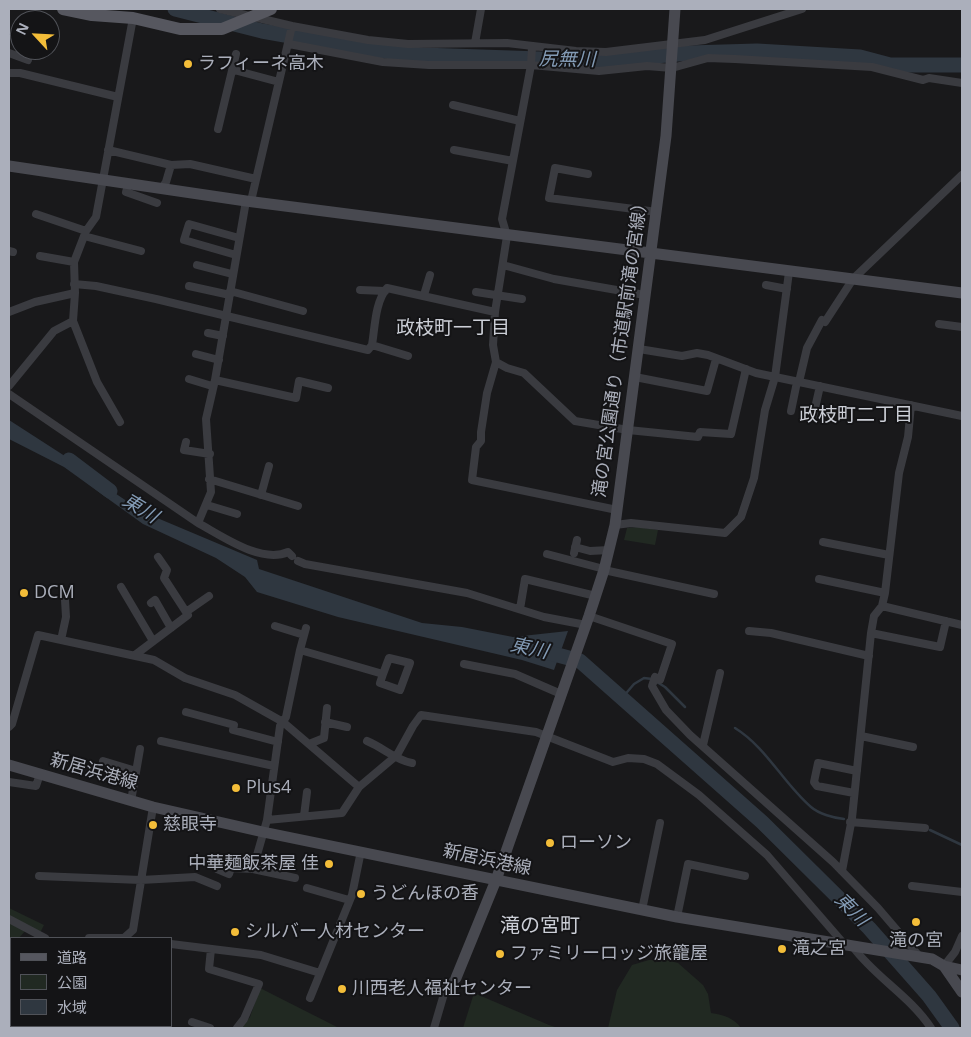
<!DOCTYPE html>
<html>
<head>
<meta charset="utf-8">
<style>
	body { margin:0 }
	#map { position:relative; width:971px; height:1037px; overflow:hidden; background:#19191b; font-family:"Open Sans","Noto Sans JP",sans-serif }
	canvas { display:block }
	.frame { position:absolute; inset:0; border:10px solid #abafbb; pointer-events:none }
	.legend { position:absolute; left:10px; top:937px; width:162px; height:90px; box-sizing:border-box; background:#141416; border:1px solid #505258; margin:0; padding:6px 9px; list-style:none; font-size:15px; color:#abafbb }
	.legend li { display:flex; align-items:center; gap:10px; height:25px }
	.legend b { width:25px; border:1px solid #505258 }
	.north { position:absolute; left:10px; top:10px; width:50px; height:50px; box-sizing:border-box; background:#141416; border:1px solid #505258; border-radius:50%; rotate:295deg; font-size:14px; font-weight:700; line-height:20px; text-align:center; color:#abafbb }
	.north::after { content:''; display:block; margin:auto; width:18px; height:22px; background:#f3bd39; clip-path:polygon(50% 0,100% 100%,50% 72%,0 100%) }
</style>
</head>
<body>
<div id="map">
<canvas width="971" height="1037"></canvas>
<div class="frame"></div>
<ul class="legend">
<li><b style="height:6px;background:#56575f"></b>道路</li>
<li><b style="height:14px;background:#212922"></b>公園</li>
<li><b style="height:14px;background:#2f3740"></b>水域</li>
</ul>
<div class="north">N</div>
</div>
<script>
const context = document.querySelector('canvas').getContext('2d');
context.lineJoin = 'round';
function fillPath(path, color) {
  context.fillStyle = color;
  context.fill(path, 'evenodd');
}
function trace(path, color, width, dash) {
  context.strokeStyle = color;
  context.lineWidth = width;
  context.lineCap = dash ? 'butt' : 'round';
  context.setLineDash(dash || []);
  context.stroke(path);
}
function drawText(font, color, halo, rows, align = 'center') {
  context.font = font + ' "Open Sans","Noto Sans JP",sans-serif';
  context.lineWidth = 4;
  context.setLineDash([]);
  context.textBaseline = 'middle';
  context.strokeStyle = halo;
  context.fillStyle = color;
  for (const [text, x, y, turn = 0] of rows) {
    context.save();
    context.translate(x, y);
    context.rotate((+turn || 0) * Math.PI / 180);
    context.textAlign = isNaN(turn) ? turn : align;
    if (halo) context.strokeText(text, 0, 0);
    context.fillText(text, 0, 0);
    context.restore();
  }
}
const green = new Path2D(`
	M637 527 658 530 655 545 624 540 627 528Z
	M9 908 44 925 40 933 9 917Z
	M9 921 26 930 19 938H11V948L9 951Z
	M649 960H666L678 963 703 985 708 994 711 1013C724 1015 734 1018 741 1028H608L617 990 632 965Z
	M9 983H11V1026H79L82 1028H9Z
	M260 988 339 1028H241L250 1017Z
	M474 993 549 1025 558 1028H463Z`);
const water = new Path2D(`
	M9 420 71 460 88 475 143 512 257 560 259 569 422 623 462 627 513 637 568 631 554 670 522 660 338 617 257 592 245 577 216 558 143 524 64 467 9 439Z`);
const stream = new Path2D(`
	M657 682 665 687 685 707
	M622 698 634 684 644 678 652 679
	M735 728C767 748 783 783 811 807 819 814 834 818 844 819
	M930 830 962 845`);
const river = new Path2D(`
	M175 9 262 31 364 49 422 55 600 61 689 53 757 51 860 57 890 65H962
	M69 460 110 491
	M539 650 580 661 762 822 869 928 929 996 952 1028`);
const street = new Path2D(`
	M220 9 292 26 368 40 408 44 507 43 576 51 606 52 705 40 802 9
	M475 43 481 9
	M289 44 383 62 429 65H531L599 71 647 66 672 68 708 58 735 59 872 67 923 80 929 78 962 83
	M9 53 28 60
	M234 70 279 82
	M9 73H20L118 97
	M453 105 520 121
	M218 129 236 54
	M108 150 171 165 166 182 161 189
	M454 150 513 161
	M171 165 190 164 256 179
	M588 174 555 168 549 198 657 212
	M128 185 126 192 157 203
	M246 201 215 380 206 419 211 492 198 523C222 536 261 564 288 552L292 556
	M251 201 292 26
	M36 214 86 231
	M84 236 141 251
	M9 251 13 252
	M236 255 184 240 189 224 239 238
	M40 256 74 262
	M197 265 232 274
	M503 265 554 279 645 295
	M74 284 96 286 156 299 368 350 372 345C375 327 375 302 387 288L495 312 507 236 502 219 531 65 532 47
	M766 285 787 289
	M189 286 230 295
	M360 290 385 291
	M230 291 303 311
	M476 292 522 299
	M424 295 430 275
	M9 312 35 302 75 293 74 262 86 231 96 217 133 18
	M495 312 493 345 496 362 487 393 481 432V441L476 447 472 480 617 510
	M73 321 75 293
	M939 324 962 327
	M208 333 223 336
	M372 345 408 356
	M639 349 682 356 697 353 708 355 756 373 962 416
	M196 354 219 360
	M496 362 507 368 524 373 575 421 628 430 698 437 700 432 731 434 746 369
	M635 377 707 391 716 359
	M189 379 212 386
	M215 380 296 398 299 381 328 388
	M799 382 807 348 822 320 825 322 853 279 962 175
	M9 386 54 331 73 321 97 382 120 422
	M9 394 198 523
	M791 411 797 382
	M813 417 820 386
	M186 442 184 450 210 454
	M209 479 298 506
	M261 495 269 466
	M207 505 237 514
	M615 525 631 523 725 533 741 517 754 478 765 410 775 377 789 272
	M823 542 889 555
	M575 547 590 551 609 550
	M574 553 577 540
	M547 554 604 569
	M298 561 305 564 467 593 544 617 586 625
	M604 570 714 594
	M819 579 885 593
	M121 587 153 641
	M151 603 155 600 171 628
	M882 606 962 625
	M520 609 525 579 596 596
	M186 612 209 596
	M589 616 672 644 660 680 655 677 652 686 666 710 690 735 833 862 878 908 920 957
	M275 626 304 635
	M749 631 771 633 869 656
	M871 633 940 647 946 621
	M61 640 66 617 65 600
	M300 650 306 628
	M135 655 188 615 164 578 167 570 158 557
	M464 664 515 674 561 694
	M186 712 234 725 233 730 278 742
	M325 722 347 727
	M9 727 12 724 38 635 154 660 185 678 235 695 283 722 359 787
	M861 736 913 747
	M161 741 274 766
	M367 741C384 748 395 760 412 763
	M309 744 324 738 327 708
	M703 745 720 673
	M103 761 136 771
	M9 782 36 786 40 774
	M854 793 817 786 814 782 818 763 857 771
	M131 801 140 749
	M304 816 307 792
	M267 820 342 813 359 787 397 755 413 726 421 715 536 732 613 762 628 758 644 759 657 764 699 795 767 855 845 945
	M850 822 925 828
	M217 869 229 874 231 868 253 869 267 820 280 726 286 717 300 650 383 674 380 683 400 690 410 663 389 658 383 674
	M253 869 295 878
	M842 871 852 818 871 633 874 616 882 606 885 593 899 473 908 437 911 405
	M39 876 141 880 195 877 217 886
	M912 886 962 892
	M307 888 349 900
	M642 910 660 823
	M677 917 688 864 745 876
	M9 919 45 938
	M89 938H124L133 930 153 807
	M171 944 261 955 320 973
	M853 947C875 977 910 996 931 1028
	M211 949 209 969 259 984 244 1019 237 1028
	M944 966 955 952 962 936
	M9 969 11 970
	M9 975 11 977
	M310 998 352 895 361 851
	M192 1022 210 1028
	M434 1028 446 987 456 978`);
const secondary = new Path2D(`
	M9 166 246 201 962 293
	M9 765 153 807 263 832 677 917 932 959 944 966 962 970
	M944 966 962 992
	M456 978 496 880 589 616 604 570 615 525 666 136 675 9`);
const primary = new Path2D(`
	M63 9 92 15 133 18 180 29H222L271 9`);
const markers = [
	[188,64,5,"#f3bd39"],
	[24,593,5,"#f3bd39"],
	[236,788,5,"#f3bd39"],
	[153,825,5,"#f3bd39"],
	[550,843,5,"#f3bd39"],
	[329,864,5,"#f3bd39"],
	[361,894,5,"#f3bd39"],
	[916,922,5,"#f3bd39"],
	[235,932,5,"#f3bd39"],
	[782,949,5,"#f3bd39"],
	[500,954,5,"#f3bd39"],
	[342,989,5,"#f3bd39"]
];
const poiNames = [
	["ラフィーネ高木",198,64],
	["DCM",34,593],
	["Plus4",246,788],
	["慈眼寺",163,825],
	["ローソン",560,843],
	["中華麺飯茶屋 佳",319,864,"right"],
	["うどんほの香",371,894],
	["シルバー人材センター",245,932],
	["滝の宮",916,941,"center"],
	["滝之宮",792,949],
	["ファミリーロッジ旅籠屋",510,954],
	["川西老人福祉センター",352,989]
];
const streetNames = [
	["滝の宮公園通り（市道駅前滝の宮線）",621,346,-82],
	["新居浜港線",94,772,16],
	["新居浜港線",487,860,12]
];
const waterNames = [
	["尻無川",567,60,1],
	["東川",140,509,31],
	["東川",529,649,12],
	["東川",851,910,45]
];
const neighbourhoodNames = [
	["政枝町一丁目",453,329],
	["政枝町二丁目",856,416]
];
const quarterNames = [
	["滝の宮町",540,926]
];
fillPath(green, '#212922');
fillPath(water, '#2f3740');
trace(stream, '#2f3740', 2.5);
trace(river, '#2f3740', 15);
trace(street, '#3a3b40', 8);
trace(secondary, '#484950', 11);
trace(primary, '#56575f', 12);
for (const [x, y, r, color] of markers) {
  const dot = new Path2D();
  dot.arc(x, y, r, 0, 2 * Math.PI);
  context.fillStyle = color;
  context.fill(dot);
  trace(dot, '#141416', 2);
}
drawText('18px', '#abafbb', '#141416', poiNames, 'left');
drawText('18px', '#abafbb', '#141416', streetNames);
drawText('italic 19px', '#839bb5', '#141416', waterNames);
drawText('19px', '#cccfd7', '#141416', neighbourhoodNames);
drawText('20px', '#cccfd7', '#141416', quarterNames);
</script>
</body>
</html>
